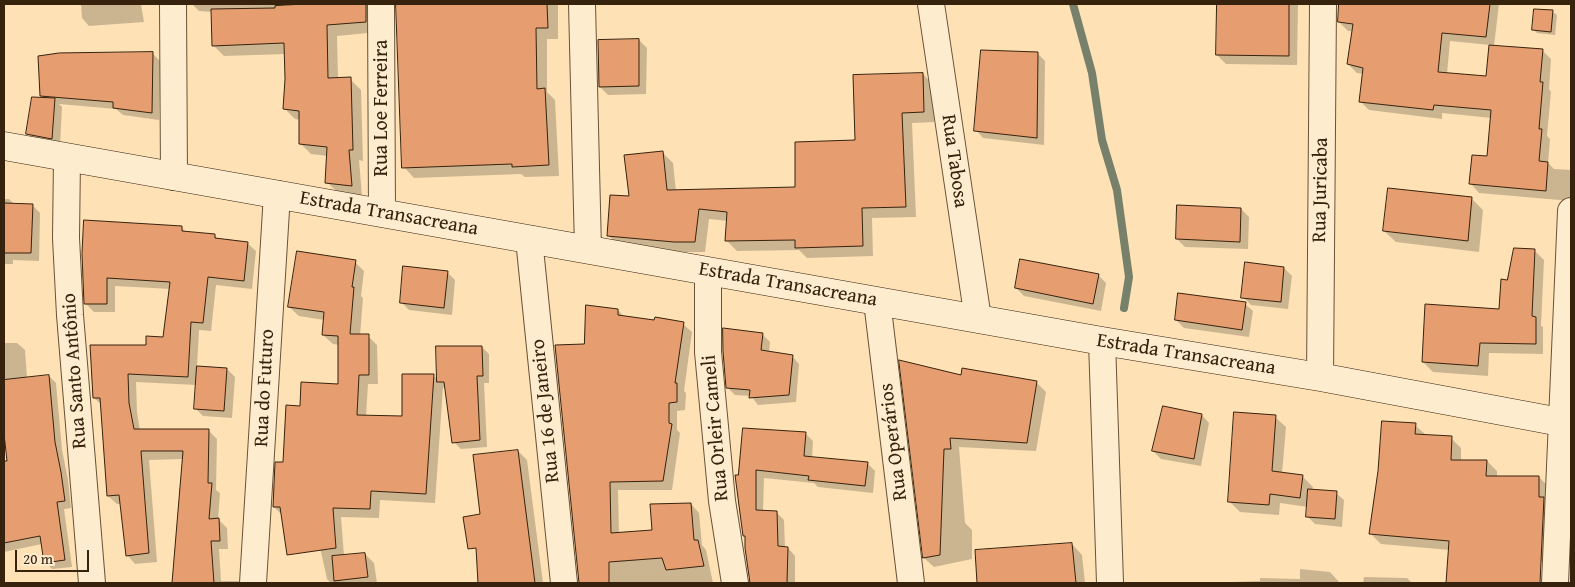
<!DOCTYPE html>
<html>
<head>
<meta charset="utf-8">
<style>
	body { margin:0 }
	#map { position:relative; width:1575px; height:587px; overflow:hidden; background:#fee2b5; font-family:"Gentium Book Plus",serif }
	canvas { display:block }
	.frame { position:absolute; inset:0; border:5px solid #37220d; pointer-events:none }
	.scale { position:absolute; left:15px; top:550px; width:74px; height:22px; box-sizing:border-box; border:2px solid #37220d; border-top:0; padding-left:6px; font-size:15px; line-height:18px; white-space:nowrap; color:#37220d; -webkit-text-stroke:4px #feeccf; paint-order:stroke }
</style>
</head>
<body>
<div id="map">
<canvas width="1575" height="587"></canvas>
<div class="frame"></div>
<div class="scale">20 m</div>
</div>
<script>
const context = document.querySelector('canvas').getContext('2d');
context.lineJoin = 'round';
function fillPath(path, color) {
  context.fillStyle = color;
  context.fill(path, 'evenodd');
}
function trace(path, color, width, dash) {
  context.strokeStyle = color;
  context.lineWidth = width;
  context.lineCap = dash ? 'butt' : 'round';
  context.setLineDash(dash || []);
  context.stroke(path);
}
function drawText(font, color, halo, rows, align = 'center') {
  context.font = font + ' "Gentium Book Plus",serif';
  context.lineWidth = 4;
  context.setLineDash([]);
  context.textBaseline = 'middle';
  context.strokeStyle = halo;
  context.fillStyle = color;
  for (const [text, x, y, turn = 0] of rows) {
    context.save();
    context.translate(x, y);
    context.rotate((+turn || 0) * Math.PI / 180);
    context.textAlign = isNaN(turn) ? turn : align;
    if (halo) context.strokeText(text, 0, 0);
    context.fillText(text, 0, 0);
    context.restore();
  }
}
const shadow = new Path2D(`
	M81 4H141L144 22 89 26 82 18Z
	M192 4H282V6L312 4H383L377 32 337 36 338 79H350L361 90 363 161 359 160 362 196 338 193 327 182 328 156 311 154 300 143V120L295 119 284 108 287 79 286 54 224 56 213 45V12L199 11Z
	M397 4H558V39H547V92L555 100 559 176 525 177 521 174 414 178 404 167Z
	M1218 4H1298L1297 65 1226 64 1217 55Z
	M1341 4H1499L1494 46 1542 50 1551 59 1549 89 1551 92 1547 136 1550 139 1548 163 1554 169 1571 170V201L1479 193 1471 184 1488 158 1492 118 1442 113V119L1369 110 1360 101 1364 74 1357 73 1348 64 1353 31H1348L1339 22ZM1450 41 1490 45 1488 78 1447 74Z
	M1553 12 1557 15 1555 35 1537 33 1533 29Z
	M639 40 647 48 646 94 608 95 600 87Z
	M152 53 160 61 159 120 123 115 116 109 59 104 62 107 60 146 35 142 28 134 44 99 41 95Z
	M1037 53 1045 61 1044 145 983 138 976 130Z
	M923 74 933 85 934 122 912 123 916 217 872 218 873 256 807 258 799 250 737 251 726 240 728 221 709 219 705 252H685L618 246 608 235 630 198 662 152 673 163 676 191 796 188 857 141Z
	M4 199H9L14 204 32 205 40 213 39 261 13 260V264H4Z
	M1472 199 1483 210 1479 252 1396 242 1384 231Z
	M1241 209 1249 217 1248 249 1185 247 1177 239Z
	M182 228 187 233 214 235 219 240 247 243 256 251 252 289 216 285 211 331 199 330 197 367 227 369 235 377 232 418 203 416 195 408 197 385 136 382 137 412 140 431 208 430 217 439 216 490 220 493 218 519 227 528 228 549H219L221 581H238L240 583H173L184 459 149 460 157 562 135 564 127 555 121 504H117L108 496 102 405 94 398 147 346 164 338 171 289 115 286V312H94L86 304 83 254Z
	M1534 250 1544 260 1541 326 1543 327V354L1489 353 1488 376 1433 372 1423 362 1500 310 1508 282Z
	M355 262 364 271 361 296 363 298 360 336H368L377 345 378 384H368L366 416 403 417 434 376 438 380 482 347 489 354V383H484L487 447 461 449 454 442 445 389 443 387 435 503 380 500 379 518 341 517 344 556 365 554 374 563 377 583H331L327 579 316 529 282 515 274 507 301 407 339 386V345L333 344 323 335 324 320 299 316 289 307Z
	M1284 268 1292 276 1288 309 1251 305 1243 297Z
	M447 272 455 280 452 315 409 310 401 302Z
	M1098 275 1106 283 1101 311 1024 296 1016 288Z
	M1245 304 1253 311 1249 337 1184 328 1176 320Z
	M618 310 625 318 683 324 692 332 684 391 686 393 685 410 677 411V430L680 433 672 490H618L619 534 654 531 691 504 699 513 702 545 706 550 713 583H580L586 345Z
	M762 334 770 342 769 353 792 356 799 364 796 402 758 405 751 396 735 395 728 388Z
	M4 343H17L25 350 27 378 49 376 56 383 62 450 68 480 71 508 64 509 72 567 52 569 45 562 42 544 4 552V510L26 505 7 446 4 424Z
	M901 362 962 377 1036 382 1046 392 1036 451 959 447 965 523 972 530V559L934 567 924 558Z
	M1202 415 1209 423 1201 466 1161 459 1153 451Z
	M1275 417 1286 427 1282 474 1302 476 1313 487 1312 490 1336 493 1344 500 1342 527 1315 524 1307 516 1308 507 1280 503 1279 515 1240 512 1229 501Z
	M1415 425 1426 435 1451 438 1461 448V461H1487L1497 471V477H1539L1549 487 1551 563 1535 560 1534 583H1447L1450 550 1381 544 1371 534Z
	M806 434 813 441 812 458 867 463 875 471 873 493 818 487 814 483 764 478 763 512H776L784 520 785 548H788L795 556V582L796 583H751L746 538 744 536 739 476Z
	M518 451 527 460 543 583H479L476 516 482 515Z
	M1072 544 1082 555 1085 583H978L977 572Z
	M1300 569 1330 572 1340 583H1200L1260 581V578L1300 579Z
	M1364 577 1407 578 1412 583H1363Z
	M830 582 849 583H830Z`);
const stream = new Path2D(`
	M1073 4 1092 73 1102 140 1117 190 1129 277 1124 308`);
const building = new Path2D(`
	M305 4H366V22L327 25 328 78 351 77 353 150H349L352 186 325 183 327 147 299 144V111L283 109 285 79 284 43 212 46 211 9 275 8V6Z
	M396 4H547L548 28H536L537 89 545 88 549 165 512 167V164L402 168Z
	M1217 4H1289V56L1216 55Z
	M1339 4H1490L1486 37 1442 33 1438 72 1486 76 1489 45 1543 49 1540 82H1543L1539 129H1542L1539 161 1548 162 1546 191 1469 184 1472 155 1487 156 1491 110 1434 105 1433 110 1359 102 1363 68 1347 64 1353 24 1338 22Z
	M1534 9 1553 10 1551 32 1532 30Z
	M639 39V86L599 87 598 40Z
	M981 50 1038 52 1037 138 974 131Z
	M153 52 152 113 113 108V102L40 96 38 56 59 53Z
	M923 73 924 112 902 113 906 207 862 208 863 246 795 248V240L725 241 727 212 699 209 695 242H674L607 236 610 195 629 196 624 155 663 151 667 190 795 187V142L855 140 853 75Z
	M32 97 55 98 52 139 26 134Z
	M1388 188 1472 197 1468 241 1383 231Z
	M4 203 33 204 31 253H4Z
	M1177 205 1241 208 1240 242 1176 239Z
	M84 220 182 226V231L215 234V238L248 242 244 281 208 277 203 323 191 322 188 377 128 374 129 403 134 429H209L208 483H212L209 519 219 518 220 541H211L214 583H172L183 451H141L149 553 126 556 119 495 107 496 100 398H93L90 345H146V336L163 337 170 282 107 278V304H84L82 254Z
	M1514 248 1535 249 1532 316 1536 317V344L1480 343 1478 366 1422 362 1425 304 1499 309 1501 279 1507 280Z
	M297 251 356 260 352 287H354L350 334H369V375H359L357 415 402 416V374H434L426 494 371 491 370 509 333 508 336 548 287 555 280 507H273L275 462H283L286 405 300 406 301 382 338 384V336L322 335 324 312 288 307Z
	M1020 259 1099 274 1093 304 1015 288Z
	M1245 262 1284 267 1281 302 1241 298Z
	M403 266 448 271 444 308 400 303Z
	M1178 293 1246 302 1242 330 1175 320Z
	M586 305 618 309V315L654 320 655 317 684 322 675 383H677V402L669 403V423L672 424 663 481 610 482 611 533 652 530 650 504 691 503 694 540H698L704 566 666 570 662 558 609 562V583H579L555 345 584 344Z
	M723 328 763 333 761 350 793 355 789 395 749 398 750 390 726 388 723 351Z
	M436 346H482L483 376H477L480 440 452 443 444 382H437Z
	M899 360 961 375 962 368 1037 381 1027 443 950 438 951 449H944L940 555 923 558Z
	M197 366 227 368 224 411 194 409Z
	M49 375 55 442 61 472 65 501 57 502 65 560 44 563 40 536 4 543V461H7L4 434V380Z
	M1163 406 1202 414 1194 459 1152 451Z
	M1234 412 1276 415 1272 471 1303 475 1300 498 1270 494 1269 505 1228 502Z
	M1382 421 1416 423 1415 434 1452 436 1451 460H1487L1486 476H1539V497H1544L1540 583H1446L1449 541 1369 534 1378 471Z
	M743 428 806 432 804 456 868 462 865 486 808 480 809 476 756 470V510L777 511 778 546 788 547 787 583H750L745 548V536H743L735 475H738Z
	M518 450 535 583H478L476 548 468 549 463 517 480 514 473 455Z
	M1308 489 1337 491 1335 519 1306 517Z
	M1072 543 1076 583H977L975 550Z
	M365 553 368 577 334 581 332 556Z`);
const street = new Path2D(`
	M173 4 174 177
	M381 4 382 213
	M582 4 588 249
	M931 4 978 319
	M67 158 66 238 70 315 92 583
	M529 239 564 583
	M708 271V352L722 501 735 583
	M877 301 911 583
	M1102 341 1110 583
	M1320 377 1323 4
	M253 583 277 194
	M1555 583 1571 211`);
const secondary = new Path2D(`
	M4 146 1102 341 1320 377 1571 424`);
const streetNames = [
	["Rua Loe Ferreira",382,108,-90],
	["Rua Tabosa",954,161,82],
	["Rua Juricaba",1321,190,-89],
	["Estrada Transacreana",389,214,10],
	["Estrada Transacreana",788,285,10],
	["Estrada Transacreana",1186,355,9],
	["Rua Santo Antônio",75,371,-94],
	["Rua do Futuro",265,388,-87],
	["Rua 16 de Janeiro",546,411,-96],
	["Rua Orleir Cameli",716,428,-95],
	["Rua Operários",894,442,-97]
];
fillPath(shadow, '#0003');
trace(stream, '#76806b', 8);
fillPath(building, '#e69d70');
trace(building, '#37220d', 1);
trace(street, '#695237', 28);
trace(secondary, '#37220d', 29);
trace(street, '#feeccf', 26);
trace(secondary, '#feeccf', 28);
drawText('20px', '#37220d', '#feeccf', streetNames);
</script>
</body>
</html>
